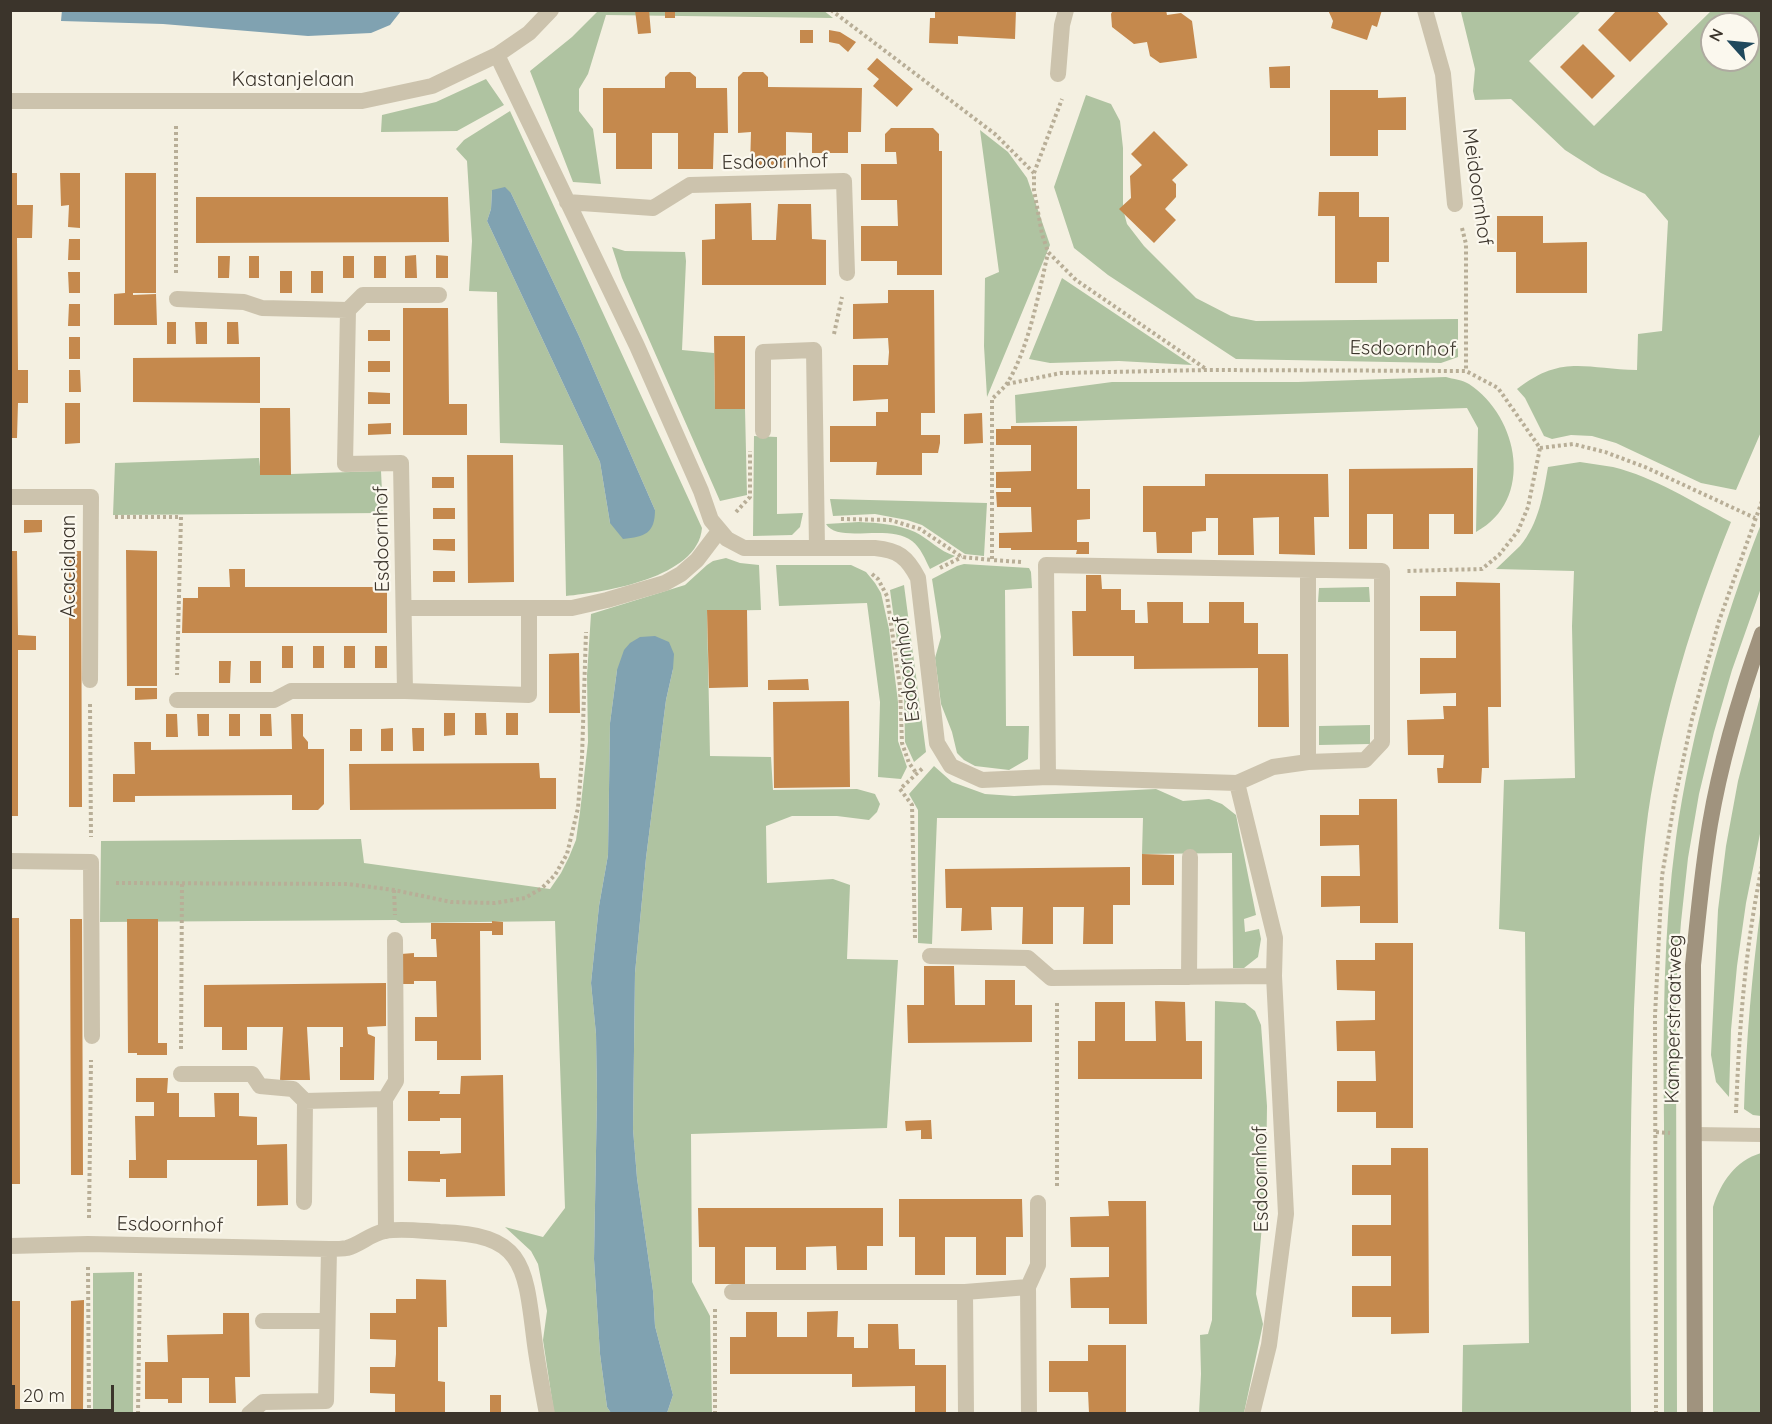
<!DOCTYPE html>
<html>
<head>
<meta charset="utf-8">
<style>
	body { margin:0 }
	#map { position:relative; width:1772px; height:1424px; overflow:hidden; background:#f4f0e1; font-family:Quicksand,sans-serif }
	canvas { display:block }
	.frame { position:absolute; inset:0; border:12px solid #3b342b; pointer-events:none }
	.north { position:absolute; left:1700px; top:12px; width:60px; height:60px; box-sizing:border-box; background:#fbf8ee; border:2px solid #aeaaa0; border-radius:50%; rotate:297deg; font-size:16px; font-weight:700; line-height:24px; text-align:center; color:#3b342b }
	.north::after { content:''; display:block; margin:auto; width:21px; height:27px; background:#20495d; clip-path:polygon(50% 0,100% 100%,50% 72%,0 100%) }
	.scale { position:absolute; left:12px; top:1385px; width:102px; height:27px; box-sizing:border-box; border:3px solid #3b342b; border-top:0; padding-left:8px; font-size:18px; line-height:21px; white-space:nowrap; color:#3b342b; -webkit-text-stroke:4px #fbf8ee; paint-order:stroke }
</style>
</head>
<body>
<div id="map">
<canvas width="1772" height="1424"></canvas>
<div class="frame"></div>
<div class="north">N</div>
<div class="scale">20 m</div>
</div>
<script>
const context = document.querySelector('canvas').getContext('2d');
context.lineJoin = 'round';
function fillPath(path, color) {
  context.fillStyle = color;
  context.fill(path, 'evenodd');
}
function trace(path, color, width, dash) {
  context.strokeStyle = color;
  context.lineWidth = width;
  context.lineCap = dash ? 'butt' : 'round';
  context.setLineDash(dash || []);
  context.stroke(path);
}
function drawText(font, color, halo, rows, align = 'center') {
  context.font = font + ' Quicksand,sans-serif';
  context.lineWidth = 4.5;
  context.setLineDash([]);
  context.textBaseline = 'middle';
  context.strokeStyle = halo;
  context.fillStyle = color;
  for (const [text, x, y, turn = 0] of rows) {
    context.save();
    context.translate(x, y);
    context.rotate((+turn || 0) * Math.PI / 180);
    context.textAlign = isNaN(turn) ? turn : align;
    if (halo) context.strokeText(text, 0, 0);
    context.fillText(text, 0, 0);
    context.restore();
  }
}
const green = new Path2D(`
	M823 10 833 18 606 15 588 74 579 89V111L593 129 601 184 573 182 530 71 572 37 598 11Z
	M1453 11H1581L1529 61 1594 126 1711 11H1761V432L1736 490 1701 483 1616 443 1592 436 1571 435 1552 439 1544 436 1525 398 1517 389C1562 354 1585 369 1637 370L1638 334 1662 331 1668 221 1645 194 1601 173 1565 150 1511 99 1475 100 1473 91 1475 69 1461 12ZM1712 24H1748V60H1712Z
	M486 79 504 105 457 131 381 132 382 115 436 102Z
	M1086 95 1111 104 1120 121 1123 148V209L1127 224 1144 246 1196 298 1231 316 1256 321 1458 319V357L1441 363 1236 359 1108 275 1074 248 1054 187Z
	M510 111 702 528C698 578 605 592 566 596L563 445 500 443 497 292 469 291 472 241 467 161 456 149 464 140ZM492 190 511 193 579 336 655 510 610 523 600 462 487 221 491 209Z
	M980 130 1008 152 1027 178 1050 245 987 397 984 346 985 278 999 272Z
	M612 247 625 251 685 252 686 261 682 350 714 353 715 408 745 409 747 495 720 501 622 278Z
	M1062 278 1192 365 1119 361 1050 363 1029 359Z
	M1446 377C1453 379 1463 380 1469 384 1519 417 1535 500 1476 532L1478 428 1467 408 1016 423 1015 395 1112 382H1298Z
	M754 436 777 437V514L803 513 800 527 792 535 753 536Z
	M259 458 261 475 381 471 383 513 113 515 115 463Z
	M1580 462C1591 464 1602 465 1613 467 1654 477 1693 502 1731 522 1693 615 1663 714 1648 814 1639 879 1637 944 1634 1009 1629 1144 1630 1278 1631 1413H1462L1463 1345 1529 1343 1525 932 1499 929 1504 780 1575 778 1572 626 1574 571 1496 569C1504 561 1512 554 1520 546 1539 523 1543 495 1548 467Z
	M830 499 987 503 984 556 965 554 922 525 907 520 875 514 833 516Z
	M859 522C878 523 897 524 915 532 929 539 939 551 955 556L930 569C925 559 921 548 912 541 889 523 838 544 826 524Z
	M1761 524V588L1732 670 1714 732 1699 794 1688 858 1681 922 1676 986V1050L1677 1413H1664C1664 1317 1664 1220 1664 1123 1663 1028 1663 933 1676 838 1691 732 1722 624 1761 524Z
	M726 558 740 563 759 565 761 610 707 611 710 756 771 757 773 790 857 789 875 794 880 804 877 812 869 820 837 816H792L766 826 767 883 833 879 850 885 847 959 898 960 887 1128 691 1134 692 1282 710 1316 712 1413H667L673 1395 655 1326 653 1291 637 1178 633 1129 635 973 646 858 666 700 673 669 617 670 610 723 608 855 599 906 591 983 596 1034 597 1097 594 1259 600 1354 607 1407 611 1413H554L543 1340 547 1311 538 1264 531 1251 505 1227 543 1237 565 1208 555 921 401 923 396 920 100 922 101 841 361 839 364 863 550 889 561 873 569 857 576 840 580 812 588 742 587 675 591 614 685 585 707 565 713 561Z
	M964 564 1029 568 1031 572 1032 588 1005 590 1006 726H1029L1028 759 1009 770 975 766 964 760 957 753 952 732 941 704 935 658 941 637 932 579 957 566Z
	M776 565H851L866 572 875 583 881 593 889 629 898 702V741L907 767 901 779 878 777 880 702 867 603 779 606Z
	M904 585 926 752 914 762 905 742 904 691 890 590Z
	M1369 587 1370 602H1318L1319 588Z
	M1761 693V829L1746 903 1737 966 1731 1030 1729 1097 1716 1082 1711 1055 1718 910 1726 846 1738 781Z
	M1370 725V744L1319 745V726Z
	M934 766 952 782 985 794 1014 796 1156 789 1183 801 1209 799 1222 804 1236 815 1256 915 1244 919 1245 932 1259 929 1261 939 1258 957 1244 968H1233L1232 853 1142 854 1143 818H937L932 944 918 943V810L909 794Z
	M1761 906 1762 1116H1761L1753 1115 1744 1109C1746 1041 1752 974 1761 906Z
	M1215 1001 1245 1003 1255 1011 1261 1025 1267 1106 1266 1179 1256 1294 1263 1324 1244 1413 1199 1414 1201 1374 1200 1335 1208 1334 1212 1320Z
	M1761 1153V1413H1713V1207C1721 1182 1735 1161 1761 1153Z
	M134 1272 133 1413H93V1273Z`);
const water = new Path2D(`
	M62 10H401V11L390 25 371 33 308 36 163 24 61 21Z
	M505 187 511 193 579 336 655 510C655 533 645 537 623 539L610 523 600 462 487 221 491 209 492 190Z
	M655 636 669 642 674 654 673 669 666 700 646 858 635 973 633 1129 637 1178 653 1291 655 1326 673 1395 667 1413H611L607 1407 600 1354 594 1259 597 1097 596 1034 591 983 599 906 608 855 610 723 617 670 624 650 630 643 640 637Z`);
const building = new Path2D(`
	M635 10H649L651 33 638 34Z
	M665 10H675V18H665Z
	M935 10H1016L1015 39 958 36V44L929 43 930 18H935Z
	M1113 10H1166L1167 15 1181 13 1192 21 1197 58 1160 63 1150 56 1147 42 1134 44 1112 27 1111 14Z
	M1328 10H1382L1377 27 1372 25 1367 40 1331 28 1333 21Z
	M1617 10H1656L1668 24 1630 62 1598 30Z
	M800 30H813V43H800Z
	M829 30 840 32 856 42 848 52 839 44 829 42Z
	M1583 44 1615 76 1592 99 1560 67Z
	M877 58 913 89 897 107 873 86 879 79 867 69Z
	M1290 66V88H1270L1269 67Z
	M670 72H690L696 77V88H727L728 133H714L713 169H678V133H652V169H616V133H603V88H665V77Z
	M743 72H763L768 77V87L862 88 861 132H848V153H812V133L786 132V168H750L751 132 738 133V77Z
	M1330 90H1378V98L1406 97V130H1378V156H1330Z
	M891 128H933L939 134V151H942V275H897V261H861V226H898L897 200H861V164H897L896 152H885V134Z
	M1154 131 1188 165 1172 180 1176 184V197L1165 209 1176 220 1154 243 1119 209 1131 198 1130 176 1142 165 1131 154Z
	M10 173H17V205H33L32 238H17L18 370H28V403H18L17 438H10Z
	M60 173H80V228L68 227 69 205 61 206Z
	M125 173H156V293H133V295L156 294 157 325H114V294L125 293Z
	M1319 192H1359V217H1389V262H1377V283H1335V216H1318Z
	M196 197H448L449 242 196 243Z
	M751 203 752 240H776L778 204H811L812 239 826 240V285H702V240L715 239V204Z
	M1497 216H1543V243L1587 242V293H1516V252H1497Z
	M69 239H80V260H68Z
	M416 255 417 278H405V256Z
	M436 255 448 256V278H436Z
	M218 256H230L229 278H218Z
	M249 256H259V278H249Z
	M343 256H354V278H343Z
	M374 256H386V278H374Z
	M280 271H292V293H280Z
	M311 271H323V293H311Z
	M68 272H80V293H69Z
	M888 290H934L935 413H921V435H940V443L938 453H922V475H876L877 462H830V426H876V412H888V399L853 401V365H888L889 352 888 338 853 339V304L888 303Z
	M69 304H80V326H68Z
	M403 308H448L449 404H467V435H403Z
	M167 322H176V344H167Z
	M195 322H207V344H196Z
	M227 322H238L239 344H227Z
	M368 330H390V341H368Z
	M714 336H745V409H715Z
	M69 337H80V359H69Z
	M260 357V403L133 402V358Z
	M368 361H390V372H368Z
	M69 370H80L81 392H69Z
	M368 392 390 393V404H368Z
	M65 403H80V443L65 444Z
	M260 408H290L291 475H260Z
	M982 413 983 443 964 444V414Z
	M391 423V434L368 435V424Z
	M1011 426H1077V489H1090V519L1077 520V542H1089V554H1076L1077 550H1011V548H999V533L1032 532 1031 507H997L996 492H1011V488H996V472L1031 471V445H996V429H1011Z
	M467 455H513L514 582 468 583Z
	M1473 468V534H1454V514H1429V549H1393V514H1367V549H1349V469Z
	M1205 474H1328L1329 517H1314L1315 555 1279 554V517L1253 518 1254 555H1218V518H1206V531L1192 532V553H1157L1156 532H1143V486H1205Z
	M432 477H454V488H432Z
	M433 508H455V519H433Z
	M24 520H42V532L24 533Z
	M433 539H455V551L433 550Z
	M126 550 157 551V686H127Z
	M10 551H17L18 635 36 636V650H18V816H10Z
	M69 551H81L82 807H69Z
	M229 569H245V587H387V633H182L183 598H198V587H230Z
	M433 571H455V582H433Z
	M1086 575H1101L1102 589H1121V610H1135V623H1148L1147 602H1183V623H1209V602H1244V623H1258V654H1288L1289 727H1258V668L1134 669V656H1073L1072 611H1086Z
	M1456 582 1500 583 1501 707H1488L1489 768H1482L1481 783H1438L1437 768H1443L1444 755H1408L1407 720 1444 719 1443 706H1456V693L1420 694V658H1456V631H1420V596H1456Z
	M707 610H747L748 687 709 688Z
	M282 646H293V668H282Z
	M313 646H324V668H313Z
	M344 646H355V668H344Z
	M375 646H387V668H375Z
	M579 653 580 713H549V654Z
	M219 661H231L230 683H219Z
	M250 661H261V683H250Z
	M808 679 809 690H768V680Z
	M135 688H157V699L135 700Z
	M849 701 850 787 774 788 773 702Z
	M444 713H455V735L444 736Z
	M475 713H486L487 735H475Z
	M506 713H518V735H506Z
	M166 714H177L178 737H166Z
	M197 714H209V736H198Z
	M229 714H240V736H229Z
	M260 714H271L272 736H260Z
	M291 714H303V736L308 742V749H324V804L318 810H292V795L135 796V802H113V774H135L134 742H151V750L292 749Z
	M393 728V751H381V729Z
	M412 728H424V751H413Z
	M350 729H362V751H350Z
	M539 763 540 778H556V809L350 810 349 764Z
	M1359 799H1397L1398 923H1360V906L1321 907V876H1360L1359 845 1320 846V815H1359Z
	M1142 854 1174 855V885H1142Z
	M1130 867V905H1113V944H1083L1084 907H1053V944H1022L1023 907H991L992 930 961 931 962 908H946L945 869Z
	M10 918H19L20 1184H10Z
	M70 919H82L83 1175H71Z
	M127 919H158V1043H167V1055H137V1053H128Z
	M492 921 503 922V935H492V931H480L481 1060H437V1041H415V1017H437L436 981H414V984H401V954L414 953V957H437L436 939H431V923H492Z
	M1375 943H1413V1128H1376V1112H1337V1081H1376L1375 1051H1337L1336 1021 1375 1020V991L1337 990 1336 960H1375Z
	M924 966H954L955 1005H985V980H1015V1005H1032V1042L908 1043 907 1005H924Z
	M386 983V1026L367 1027 368 1034 375 1037 374 1080H340V1047H343V1027H307L310 1080H280L283 1027H247V1050H222V1027H204V985Z
	M1155 1001 1185 1002 1186 1041H1202V1079H1078V1041H1095V1002H1125V1041H1156Z
	M503 1075 505 1196 446 1197V1179H440V1182L408 1181V1151H440V1154L461 1153V1118H440V1121H408V1091H440L439 1094H460L461 1076Z
	M136 1078H168L167 1093H179V1117H215L214 1093H239V1116L257 1117V1145L287 1144 288 1205 257 1206V1160H167V1178H129V1160H136L135 1116H154V1102H136Z
	M931 1120 932 1139H921V1130L906 1131 905 1121Z
	M1391 1148H1428L1429 1333 1391 1334V1317H1352V1286H1391V1256H1352V1225H1391V1195H1352V1165H1391Z
	M899 1199H1022L1023 1237H1006V1275H976V1237H945V1275H915V1237H899Z
	M1108 1201H1146L1147 1324H1109V1308H1071L1070 1278 1109 1277V1247H1071L1070 1217 1109 1216Z
	M698 1208H883V1246H867V1270H837L836 1246 806 1247V1270H776V1247H745V1284H715V1247H699Z
	M416 1279 446 1280 447 1327H438V1381L445 1382V1413H395V1394L370 1393V1367H395L396 1354V1340L370 1339V1313H396V1299H416Z
	M84 1300 83 1413H71V1301Z
	M10 1301H20V1413H10Z
	M838 1311 837 1337H854V1348H868V1324H898L899 1349H915V1365H946V1413H915V1386L852 1387V1374H730V1337H746V1312H777V1337H807V1312Z
	M223 1313H249L250 1377H235L236 1403H209V1378H182V1403H168V1399H145V1362H168L167 1335 223 1334Z
	M1088 1345H1126V1413H1089L1088 1392H1049V1361H1088Z
	M490 1395H501V1413H490Z`);
const path = new Path2D(`
	M831 10 995 134 1034 173V190L1042 234 1048 252 1076 280 1206 369
	M176 126V274
	M1034 173 1062 99
	M1462 228 1466 244V371
	M834 334 842 297
	M1007 384 1061 373 1207 370 1466 371 1498 388 1540 448 1528 507 1518 531 1499 555 1482 569 1406 571
	M1540 448 1573 444 1605 452 1645 467 1755 518
	M736 512 750 497V451
	M115 517H181L177 675
	M841 519 890 520 920 529 962 557 992 560
	M1021 562 992 560V399C997 394 1004 388 1008 382 1029 347 1039 292 1048 253
	M940 568 962 557
	M872 574 878 579 887 596 900 687 902 743 909 763 917 774
	M90 704 91 837
	M116 883 348 884 394 890 451 902 495 903 525 898 542 888 555 875 567 854 578 808 582 757 586 632
	M394 890 395 915
	M915 938 912 805 900 789 924 767
	M181 1049 182 883
	M1736 1113C1739 1029 1745 948 1762 866
	M1656 1132 1670 1133
	M1057 1186V1002
	M89 1218 91 1060
	M88 1267 89 1414
	M715 1309V1414
	M138 1414 140 1270
	M1656 1414 1655 1016 1662 876 1675 798 1692 719 1719 621 1762 501`);
const service = new Path2D(`
	M1693 1134 1762 1135`);
const minor = new Path2D(`
	M1425 10 1443 74 1455 204
	M497 55 637 346 701 491 711 520 727 539 744 548H875C898 550 907 557 918 578L937 743 951 766 982 780 1048 777 1237 783 1273 767 1308 762 1365 760 1382 742V571L1046 565 1048 777
	M1058 74 1062 25 1066 10
	M10 101H362L432 86 457 74 497 55 529 33 551 10
	M567 202 653 208 690 185 844 181 847 273
	M177 299 244 302 262 308 348 310
	M763 431V352L814 350 817 548
	M10 497H91L90 680
	M404 608H572L607 600 665 583 681 574 697 560 719 531
	M405 691 401 463 345 464 348 310 363 295H439
	M177 700H274L291 691H405L529 695V609
	M1308 762V571
	M1237 783 1275 938 1274 976 1286 1214 1269 1345 1252 1414
	M10 861 91 862 92 1036
	M930 956 1028 958 1051 978 1274 976
	M1189 977 1190 857
	M181 1074H252L260 1086 293 1089 305 1101 385 1099
	M304 1202 305 1101
	M386 1230 385 1099 396 1081 395 940
	M10 1246 88 1244 329 1249C335 1249 342 1249 347 1248 361 1244 370 1234 385 1231 402 1228 422 1231 440 1232 523 1234 525 1264 534 1337 537 1362 542 1388 547 1414
	M732 1292H965
	M263 1321H327
	M249 1414 263 1402 326 1401 329 1249
	M966 1414 965 1292 1028 1287
	M1029 1414 1028 1287 1038 1265V1203`);
const secondary = new Path2D(`
	M1695 1414 1693 965C1698 918 1702 871 1710 824 1721 759 1740 696 1762 634`);
const streetNames = [
	["Kastanjelaan",293,80],
	["Esdoornhof",775,162,-1],
	["Meidoornhof",1477,187,82],
	["Esdoornhof",1403,349,1],
	["Esdoornhof",382,539,-91],
	["Acacialaan",69,566,-90],
	["Esdoornhof",907,669,-97],
	["Kamperstraatweg",1674,1019,-89],
	["Esdoornhof",1261,1179,-91],
	["Esdoornhof",170,1225,1]
];
fillPath(green, '#afc3a1');
fillPath(water, '#80a2b1');
fillPath(building, '#c5894d');
trace(path, '#b8ae97', 4, [3, 3]);
trace(service, '#ccc3ad', 14);
trace(minor, '#ccc3ad', 16);
trace(secondary, '#a0937e', 16);
drawText('20px', '#3b342b', '#fbf8ee', streetNames);
</script>
</body>
</html>
